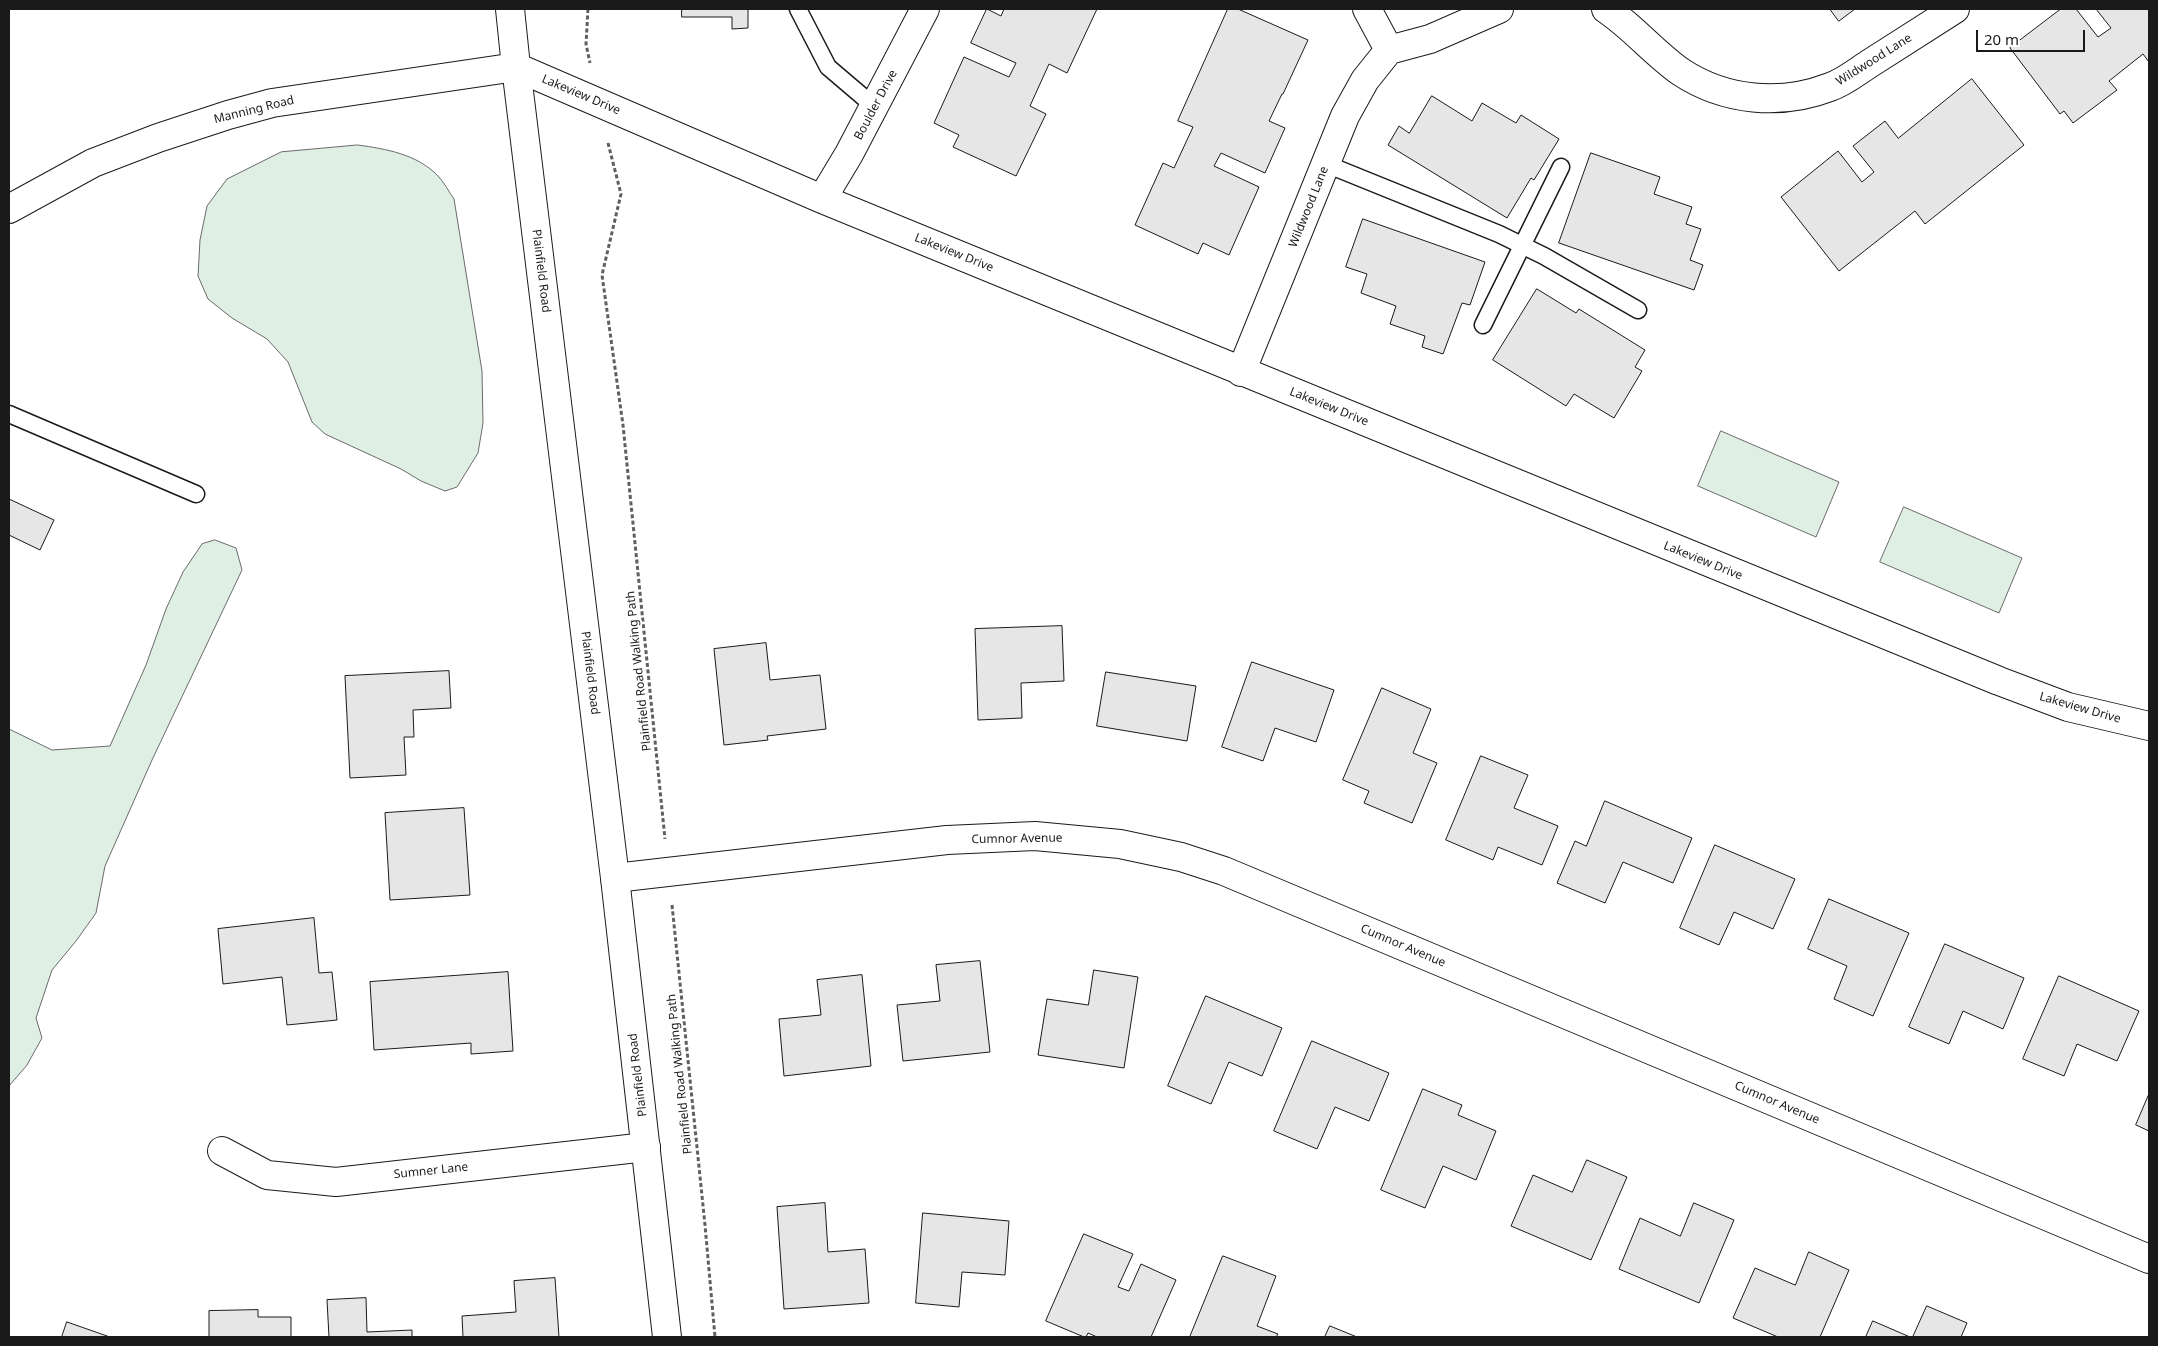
<!DOCTYPE html>
<html>
<head>
<meta charset="utf-8">
<style>
	body { margin:0 }
	#map { position:relative; width:2158px; height:1346px; overflow:hidden; background:#fff; font-family:"Noto Sans",sans-serif }
	canvas { display:block }
	.frame { position:absolute; inset:0; border:10px solid #1a1a1a; pointer-events:none }
	.scale { position:absolute; left:1976px; top:30px; width:109px; height:22px; box-sizing:border-box; border:2px solid #1a1a1a; border-top:0; padding-left:6px; font-size:15px; line-height:18px; white-space:nowrap; color:#1a1a1a; -webkit-text-stroke:4px #fff; paint-order:stroke }
</style>
</head>
<body>
<div id="map">
<canvas width="2158" height="1346"></canvas>
<div class="frame"></div>
<div class="scale">20 m</div>
</div>
<script>
const context = document.querySelector('canvas').getContext('2d');
context.lineJoin = 'round';
function fillPath(path, color) {
  context.fillStyle = color;
  context.fill(path, 'evenodd');
}
function trace(path, color, width, dash) {
  context.strokeStyle = color;
  context.lineWidth = width;
  context.lineCap = dash ? 'butt' : 'round';
  context.setLineDash(dash || []);
  context.stroke(path);
}
function drawText(font, color, halo, rows, align = 'center') {
  context.font = font + ' "Noto Sans",sans-serif';
  context.lineWidth = 4;
  context.setLineDash([]);
  context.textBaseline = 'middle';
  context.strokeStyle = halo;
  context.fillStyle = color;
  for (const [text, x, y, turn = 0] of rows) {
    context.save();
    context.translate(x, y);
    context.rotate((+turn || 0) * Math.PI / 180);
    context.textAlign = isNaN(turn) ? turn : align;
    if (halo) context.strokeText(text, 0, 0);
    context.fillText(text, 0, 0);
    context.restore();
  }
}
const green = new Path2D(`
	M358 145C386 149 417 154 438 176 444 182 449 192 454 199L482 371 483 423 478 453 457 487 445 491 421 481 401 469 325 434 312 422 288 362 267 339 232 318 208 299 198 276 200 240 207 206 227 179 281 152Z
	M1721 431 1839 482 1816 537 1698 486Z
	M1904 507 2022 558 1999 613 1880 562Z
	M215 540 236 548 242 570 152 760 105 866 96 913 76 941 52 970 36 1018 42 1038 27 1065 9 1086V729L52 750 110 746 146 665 166 609 183 572 202 544Z`);
const building = new Path2D(`
	M682 9H748V28L732 29V17H682Z
	M987 9 1001 16 1004 9H1097L1067 73 1049 64 1030 106 1046 114 1016 176 953 147 959 135 934 123 964 57 1009 77 1016 63 971 43Z
	M1228 9H1238L1308 40 1283 94H1282L1269 121 1285 128 1265 173 1221 153 1214 166 1259 187 1229 255 1203 243 1198 254 1135 225 1163 163 1174 168 1193 127 1178 121Z
	M1830 9H1855L1839 21Z
	M2061 9H2076L2098 37 2111 28 2096 9H2149V62L2143 54 2109 81 2117 90 2073 123 2064 111 2060 114 2010 48Z
	M1972 79 2024 145 1925 224 1915 211 1839 271 1781 197 1838 151 1862 182 1874 172 1853 146 1885 121 1898 138Z
	M1432 96 1472 121 1482 103 1516 123 1521 115 1559 139 1534 180 1531 178 1507 218 1388 145 1399 126 1409 133Z
	M1591 153 1660 177 1654 194 1692 207 1686 224 1701 229 1690 260 1703 265 1694 290 1559 243Z
	M1363 219 1485 262 1470 305 1462 303 1443 354 1422 347 1425 336 1390 324 1396 306 1361 293 1367 274 1346 267Z
	M1537 289 1576 313 1579 309 1645 350 1635 367 1642 371 1614 418 1574 394 1566 406 1493 360Z
	M9 499 54 520 40 550 9 535Z
	M1062 626 1064 681 1021 683 1022 718 978 720 975 629Z
	M766 643 770 680 820 675 826 729 767 736 768 740 724 745 714 649Z
	M1252 662 1334 690 1316 742 1275 728 1263 761 1222 747Z
	M449 671 451 708 413 710 414 737H404L406 775 350 778 345 676Z
	M1106 672 1196 686 1187 741 1097 726Z
	M1382 688 1431 709 1413 753 1437 763 1412 823 1364 803 1369 791 1343 780Z
	M1481 756 1528 775 1514 808 1558 826 1542 865 1498 847 1493 860 1446 840Z
	M1605 801 1692 838 1673 883 1623 862 1605 903 1557 883 1575 841 1586 846Z
	M464 808 470 895 390 900 385 813Z
	M1715 845 1795 879 1773 929 1734 912 1719 945 1680 928Z
	M1829 899 1909 933 1873 1016 1834 999 1847 966 1808 949Z
	M314 918 319 973 332 972 337 1020 287 1025 282 977 223 984 218 929Z
	M1945 944 2024 978 2003 1029 1963 1011 1949 1044 1909 1027Z
	M980 961 990 1052 903 1061 897 1005 940 1001 936 965Z
	M1094 970 1138 977 1124 1068 1038 1055 1047 999 1088 1005Z
	M508 972 513 1051 471 1054V1043L374 1050 370 982Z
	M862 975 871 1066 784 1076 779 1019 821 1015 817 980Z
	M2059 976 2139 1011 2117 1061 2077 1044 2064 1076 2023 1059Z
	M1206 996 1282 1028 1262 1076 1229 1062 1211 1104 1168 1086Z
	M1312 1041 1389 1073 1369 1121 1335 1107 1317 1149 1274 1131Z
	M1423 1089 1462 1105 1458 1115 1496 1131 1476 1180 1443 1166 1425 1208 1381 1190Z
	M2149 1094V1131L2136 1125Z
	M1587 1160 1627 1177 1591 1260 1511 1226 1533 1175 1572 1192Z
	M825 1203 828 1252 865 1249 869 1303 784 1309 777 1207Z
	M1694 1203 1734 1220 1699 1303 1619 1269 1640 1218 1680 1236Z
	M923 1213 1009 1221 1005 1275 962 1272 959 1307 916 1303Z
	M1084 1234 1133 1254 1118 1287 1129 1291 1141 1264 1176 1280 1151 1337H1097L1088 1333 1086 1337H1084L1046 1321Z
	M1809 1252 1849 1270 1820 1337H1778L1733 1318 1755 1268 1795 1285Z
	M1223 1256 1276 1276 1257 1326 1278 1334 1276 1337H1190Z
	M555 1278 559 1337H463L462 1316 516 1312 514 1281Z
	M366 1298 367 1332 412 1330V1337H329L327 1300Z
	M1927 1306 1967 1323 1961 1337H1913Z
	M258 1310V1317H291V1337H209V1311Z
	M1873 1321 1910 1337H1866Z
	M67 1322 110 1337H62Z
	M1330 1326 1357 1337H1325Z`);
const path = new Path2D(`
	M588 9 586 44 590 63
	M608 143 621 194 602 275 623 425 665 839
	M672 905 705 1225 715 1337`);
const service = new Path2D(`
	M798 9 828 67 875 107
	M1326 164 1499 234 1544 256 1638 310
	M1483 325 1561 167
	M9 414 196 494`);
const minor = new Path2D(`
	M1367 9 1389 50
	M1606 9C1633 27 1654 53 1681 72 1725 101 1781 106 1830 87 1845 82 1859 70 1872 62 1900 44 1928 26 1955 9
	M516 67 822 199 1999 681 2068 707 2149 726
	M822 199 849 154 925 9
	M1241 372 1345 116 1365 80 1389 50 1430 39 1499 9
	M615 878 947 840 1035 836 1120 844 1181 857 1224 871 2149 1259
	M222 1151 267 1175 336 1182 646 1147`);
const tertiary = new Path2D(`
	M9 209 93 163 158 138 228 115 272 103 516 67`);
const secondary = new Path2D(`
	M510 9 516 67 615 878 667 1337`);
const streetNames = [
	["Wildwood Lane",1874,60,-32],
	["Lakeview Drive",581,95,23],
	["Boulder Drive",876,105,-62],
	["Manning Road",254,110,-14],
	["Wildwood Lane",1309,207,-68],
	["Lakeview Drive",954,253,22],
	["Plainfield Road",541,271,83],
	["Lakeview Drive",1329,407,22],
	["Lakeview Drive",1703,561,22],
	["Plainfield Road Walking Path",639,671,-96],
	["Plainfield Road",590,673,83],
	["Lakeview Drive",2080,708,16],
	["Cumnor Avenue",1017,839,-1],
	["Cumnor Avenue",1403,946,23],
	["Plainfield Road Walking Path",680,1074,-96],
	["Plainfield Road",638,1075,-97],
	["Cumnor Avenue",1777,1103,23],
	["Sumner Lane",431,1171,-6]
];
fillPath(green, '#e0efe3');
trace(green, '#6a6a6a', 1);
fillPath(building, '#e6e6e6');
trace(building, '#1a1a1a', 1);
trace(service, '#1a1a1a', 19);
trace(minor, '#1a1a1a', 30);
trace(tertiary, '#1a1a1a', 30);
trace(secondary, '#1a1a1a', 30);
trace(path, '#5f5f5f', 3, [4, 2.5]);
trace(service, '#fff', 16);
trace(minor, '#fff', 28);
trace(tertiary, '#fff', 28);
trace(secondary, '#fff', 28);
drawText('12px', '#1a1a1a', '#fff', streetNames);
</script>
</body>
</html>
